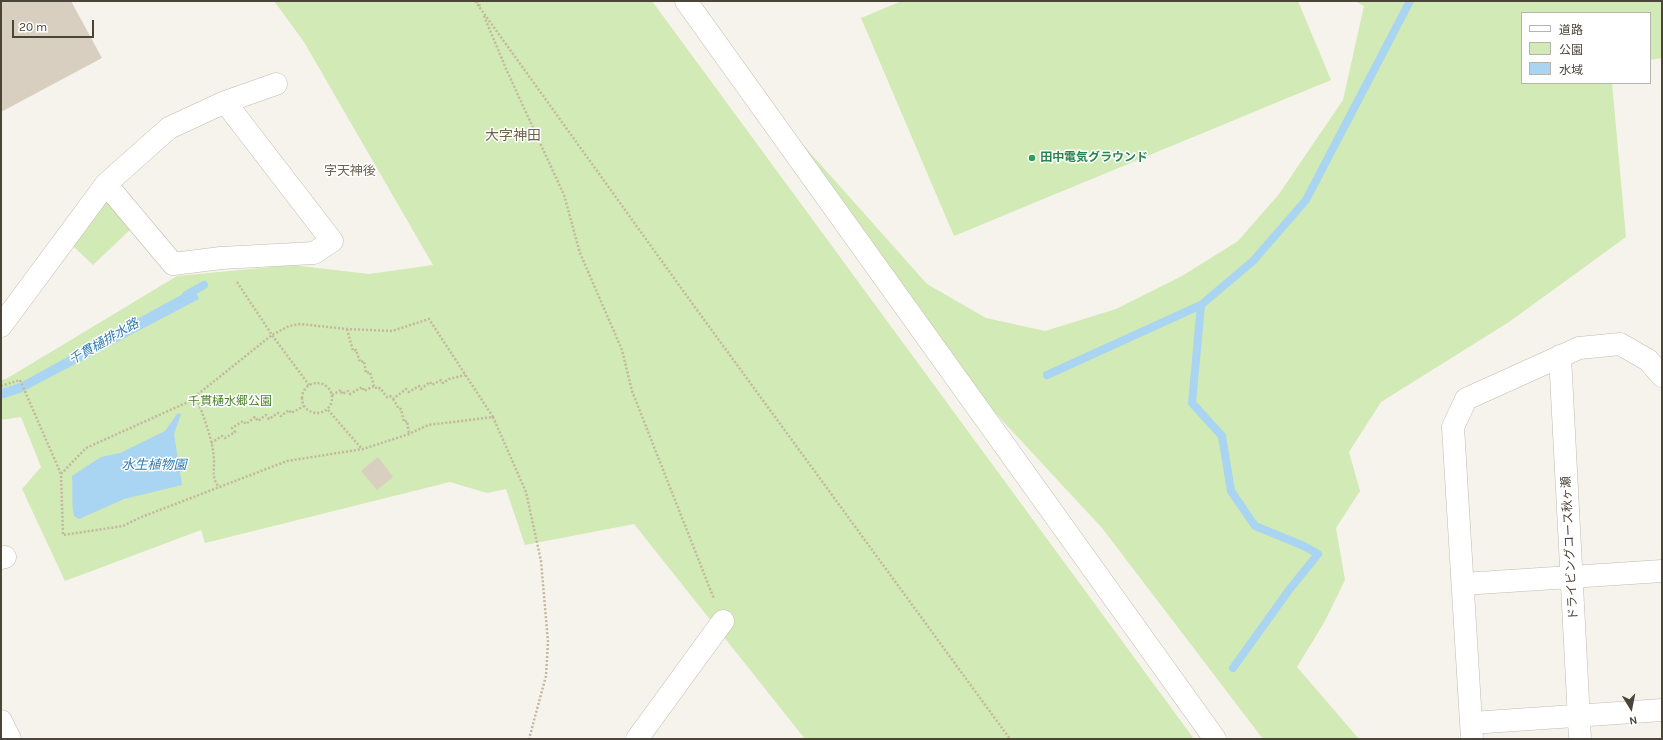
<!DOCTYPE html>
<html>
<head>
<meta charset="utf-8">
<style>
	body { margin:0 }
	#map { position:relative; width:1663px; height:740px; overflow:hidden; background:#f6f3ec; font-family:Karla,"Noto Sans JP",sans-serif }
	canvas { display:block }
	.frame { position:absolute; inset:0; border:2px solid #4b4439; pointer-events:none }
	.legend { position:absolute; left:1521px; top:12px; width:130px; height:72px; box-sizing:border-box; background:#fff; border:1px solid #b7b4b0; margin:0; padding:5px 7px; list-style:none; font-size:12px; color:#4b4439 }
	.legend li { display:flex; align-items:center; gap:8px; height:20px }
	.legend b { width:20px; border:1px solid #b7b4b0 }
	.north { position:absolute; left:1611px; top:688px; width:40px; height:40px; -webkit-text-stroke:3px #fff; paint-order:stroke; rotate:170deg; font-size:11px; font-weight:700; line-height:16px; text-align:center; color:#4b4439 }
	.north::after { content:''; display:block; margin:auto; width:14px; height:18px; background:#4b4439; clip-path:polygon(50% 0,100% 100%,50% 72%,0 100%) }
	.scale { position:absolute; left:12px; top:20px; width:82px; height:18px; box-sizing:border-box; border:2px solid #4b4439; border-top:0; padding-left:5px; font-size:12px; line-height:14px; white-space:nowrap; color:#4b4439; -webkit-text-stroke:3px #fff; paint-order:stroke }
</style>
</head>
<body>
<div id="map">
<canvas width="1663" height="740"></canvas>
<div class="frame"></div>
<ul class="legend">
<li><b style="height:5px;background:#fff"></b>道路</li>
<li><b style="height:11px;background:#d2eab5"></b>公園</li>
<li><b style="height:11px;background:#a9d4f2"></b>水域</li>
</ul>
<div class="north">N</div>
<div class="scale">20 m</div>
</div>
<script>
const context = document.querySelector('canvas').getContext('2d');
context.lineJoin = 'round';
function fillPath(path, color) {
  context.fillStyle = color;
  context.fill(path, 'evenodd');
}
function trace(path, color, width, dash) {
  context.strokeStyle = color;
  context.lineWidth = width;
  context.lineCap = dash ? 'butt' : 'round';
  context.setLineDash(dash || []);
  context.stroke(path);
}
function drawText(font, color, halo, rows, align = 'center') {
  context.font = font + ' Karla,"Noto Sans JP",sans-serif';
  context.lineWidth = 3;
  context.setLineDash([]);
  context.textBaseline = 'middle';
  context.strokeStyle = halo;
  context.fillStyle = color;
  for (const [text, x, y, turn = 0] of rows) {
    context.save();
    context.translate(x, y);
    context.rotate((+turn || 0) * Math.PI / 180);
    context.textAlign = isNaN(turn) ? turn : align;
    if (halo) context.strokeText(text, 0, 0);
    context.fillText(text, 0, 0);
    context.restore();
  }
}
const green = new Path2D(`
	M274 1H652L1194 739H805L634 524 525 545 506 489 487 493 450 482 205 543 201 530 65 581 22 489 41 467 21 417 1 420V380L6 379 177 276 292 265 369 274 433 265 304 42Z
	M902 1H1298L1331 80 954 236 861 18Z
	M1355 1H1662V58L1650 60V13H1522V83H1612L1626 237 1509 322 1381 402 1349 452 1360 491 1336 528 1345 580 1325 621 1297 667 1359 739H1263L1102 528 948 362 780 119 927 284 986 318 1045 331 1116 309 1182 276 1238 241 1279 194 1343 100 1364 6Z
	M106 201 131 229 93 265 73 246Z`);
const water = new Path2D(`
	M194 288 199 299 20 393 1 399V389L20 383Z
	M178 413 181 414 174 434 182 485 124 499 79 519 74 516C71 503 73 489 72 476L101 457 120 453 165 431Z`);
const stream = new Path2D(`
	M186 295 204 285
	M1201 305 1192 403 1222 436 1231 491 1255 526 1304 546 1318 554 1289 590 1233 668
	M1047 375 1201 305 1253 261 1306 200 1410 1`);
const building = new Path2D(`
	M1 1H71L102 58 1 112Z
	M378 457 393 477 377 490 361 471Z`);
const path = new Path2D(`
	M475 1 689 299 1010 739
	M477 1 480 6
	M484 16 507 71 564 195 580 253 622 350 632 391 714 599
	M237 282 272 335 309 385
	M347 329 353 351 356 350 360 362 364 361 366 373 370 372 374 386
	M302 398a15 15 0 1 1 30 0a15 15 0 1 1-30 0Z
	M1 386 20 380 61 474
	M196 395C203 417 213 438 214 461 214 472 212 479 219 487
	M332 395 341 390 342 394 348 391 350 394 362 387 364 391 374 386 377 389 380 388 387 397 390 396 393 399 406 389 409 392 419 386 421 389 430 382 432 385 441 380 443 383 449 379 465 375
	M393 399 399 409H401L404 422 407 421 409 434
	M328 410 362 449
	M493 417 429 319 392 331 347 329 300 324 289 326 272 335 188 402 86 448 61 474 63 535 123 526 139 518 287 461 363 449 409 434 428 425 493 417 526 492 541 561 548 642 546 676 529 739
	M211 443 222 436 225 438 235 432 232 428 243 421 246 424 255 417 258 421 266 415 269 419 278 413 281 416 289 410 291 413 304 406`);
const minor = new Path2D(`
	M686 1 1215 739
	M106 184 173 264 221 258 314 253 332 241 225 102
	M1 326 106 184 169 128 225 102 276 84
	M1560 356 1580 739
	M1 558 5 557
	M1463 584 1662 571
	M1 721 10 739
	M1471 723 1662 710
	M637 739 723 621
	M1472 739 1453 427 1466 399 1579 348 1620 344 1648 360 1662 376`);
const markers = [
	[1032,158,4,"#2e9e5b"]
];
const leisureNames = [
	["田中電気グラウンド",1040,158]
];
const parkNames = [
	["千貫樋水郷公園",230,402]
];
const streetNames = [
	["ドライビングコース秋ヶ瀬",1570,548,-93]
];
const neighbourhoodNames = [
	["字天神後",350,171]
];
const waterNames = [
	["千貫樋排水路",104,342,-30],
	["水生植物園",154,465]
];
const quarterNames = [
	["大字神田",513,136]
];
fillPath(green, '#d2eab5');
fillPath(water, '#a9d4f2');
trace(stream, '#a9d4f2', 8);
fillPath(building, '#d8cfc1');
trace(minor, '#c2bbae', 23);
trace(path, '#c4b79f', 2.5, [2, 2]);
trace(minor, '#fff', 22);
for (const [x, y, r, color] of markers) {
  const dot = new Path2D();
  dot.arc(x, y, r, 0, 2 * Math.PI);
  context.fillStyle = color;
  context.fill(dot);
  trace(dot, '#fff', 1.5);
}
drawText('bold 12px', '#27864d', '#fff', leisureNames, 'left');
drawText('12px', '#4a7f2a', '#fff', parkNames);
drawText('12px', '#4b4439', '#fff', streetNames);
drawText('13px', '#6e6250', '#fff', neighbourhoodNames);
drawText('italic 13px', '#2e7ab2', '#fff', waterNames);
drawText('14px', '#6e6250', '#fff', quarterNames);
</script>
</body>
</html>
